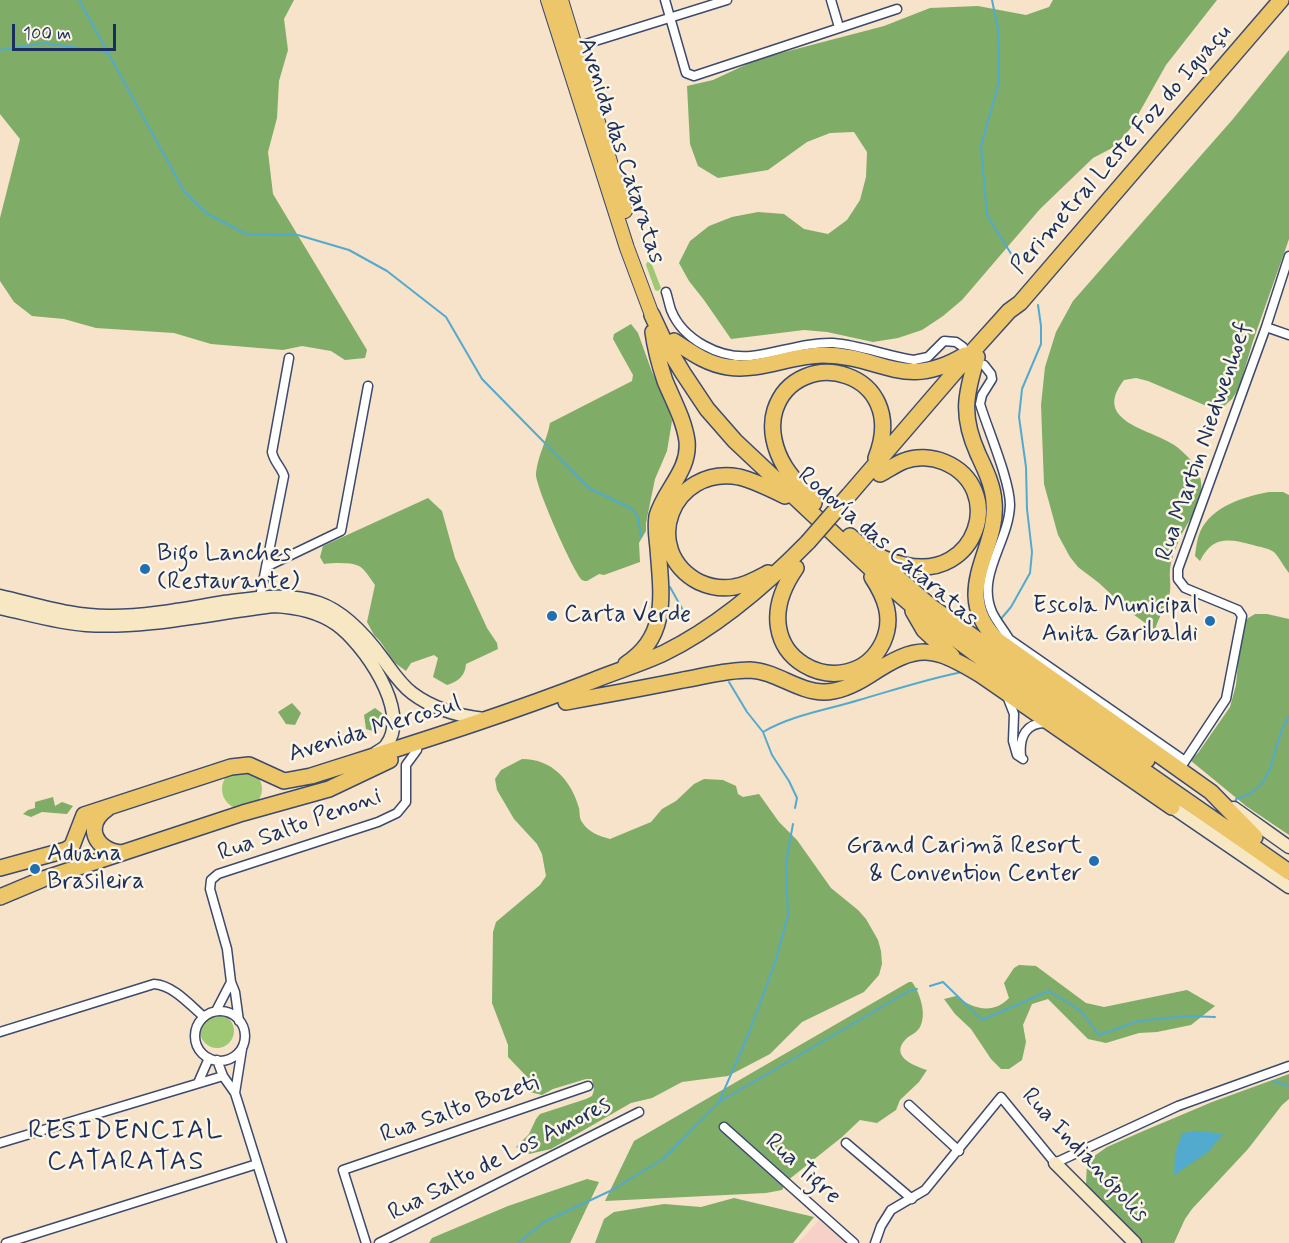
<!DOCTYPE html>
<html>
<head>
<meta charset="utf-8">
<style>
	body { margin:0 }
	#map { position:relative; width:1289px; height:1243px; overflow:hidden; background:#f6e3c9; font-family:Mynerve,sans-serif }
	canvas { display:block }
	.scale { position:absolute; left:12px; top:24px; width:104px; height:27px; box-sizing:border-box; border:3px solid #1b2f5e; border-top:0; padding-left:8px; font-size:18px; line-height:21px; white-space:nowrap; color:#1b2f5e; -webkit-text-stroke:4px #fcf5e5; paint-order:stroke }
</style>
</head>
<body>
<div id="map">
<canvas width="1289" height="1243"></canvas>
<div class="scale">100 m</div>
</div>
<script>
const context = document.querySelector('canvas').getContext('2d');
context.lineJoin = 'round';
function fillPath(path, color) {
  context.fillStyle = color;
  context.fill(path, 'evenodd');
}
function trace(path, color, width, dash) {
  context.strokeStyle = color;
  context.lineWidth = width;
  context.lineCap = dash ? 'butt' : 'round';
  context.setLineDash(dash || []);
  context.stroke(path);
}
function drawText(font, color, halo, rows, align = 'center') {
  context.font = font + ' Mynerve,sans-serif';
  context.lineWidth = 5;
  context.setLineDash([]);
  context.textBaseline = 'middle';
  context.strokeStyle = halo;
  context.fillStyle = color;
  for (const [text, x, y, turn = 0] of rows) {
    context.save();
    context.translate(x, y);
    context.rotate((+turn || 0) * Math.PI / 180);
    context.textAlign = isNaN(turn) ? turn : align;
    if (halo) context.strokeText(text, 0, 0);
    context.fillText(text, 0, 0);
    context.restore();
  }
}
const built = new Path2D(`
	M819 1220 846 1243H798Z`);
const green = new Path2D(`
	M647 262H651L661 288 658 291 655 290 646 265Z
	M222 789a20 20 0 1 1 40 0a20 20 0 1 1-40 0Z
	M200 1031a17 17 0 1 1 34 0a17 17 0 1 1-34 0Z`);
const forest = new Path2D(`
	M0 0H294L284 19 288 50 279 81 277 118 268 152 273 194 367 350 365 358 345 360 331 351 302 346 283 350 211 344 174 333 96 328 64 319 32 316 14 302 0 281V218L20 139 0 114Z
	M1053 0H1217L1166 65 1130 129 1114 147 1093 158 1040 209 962 300 943 316 922 330 898 338 873 342 827 332 804 330 731 339 704 300 689 281 679 263 690 241 709 226 732 217 758 212 784 214 804 229 828 234 847 220 860 200 866 177 867 152 854 132 830 133 807 142 768 170 718 178 698 166 690 144 687 86 713 80 758 59 884 26 930 8 978 6 1026 15 1049 7Z
	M1289 50V239L1253 341 1239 388 1232 399 1223 407H1209L1148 381 1136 378 1124 380C1090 423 1154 429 1177 447 1183 452 1192 460 1196 467 1202 477 1203 491 1199 502 1194 516 1183 528 1178 543 1174 551 1171 560 1170 569 1169 576 1171 584 1170 592 1168 603 1158 618 1155 630L1130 612 1099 583 1078 567 1070 557 1058 535 1044 484 1041 405 1045 367 1056 332 1073 301 1233 119Z
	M631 324 638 333 652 372 667 403 672 421 667 451 655 479 646 523V531L639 543 640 562 604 575 599 574 587 581C585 581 584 581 582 580 574 573 534 484 536 473 538 455 547 440 550 423L632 381 633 375 613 339 614 334Z
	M1269 492H1283L1289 495V573C1284 567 1280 559 1275 553 1270 548 1259 547 1253 545 1229 539 1213 535 1200 561L1195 556C1196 548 1197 539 1200 532 1212 506 1243 497 1269 492Z
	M428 498 442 511 455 558 487 628 497 643 498 649 466 664C465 676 459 681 447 685L433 677 438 658 434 655 411 663 406 671 395 663 380 641 374 635 367 622 375 585C371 580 365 569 359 566 350 562 334 563 324 564L320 557 323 546Z
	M1255 614H1267L1289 619V835L1246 806 1190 760 1198 753 1230 707 1236 685 1241 630 1245 620Z
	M292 703 301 713 295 725 286 724 278 712Z
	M375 708 387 717 384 724 376 732 366 729 364 715Z
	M522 759C552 759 571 780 579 808 580 813 579 818 582 822 588 832 599 836 610 839L651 822 662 809 676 801 694 784 704 779 723 780 736 786 738 794 743 797 759 794 779 822 797 840 831 888 858 910 866 919 878 940 881 951 882 964 879 975 864 992 802 1022 770 1054 728 1076 682 1082 652 1098 631 1103 551 1149 529 1154 516 1147 529 1134 536 1119 540 1114 586 1099 592 1096 594 1090 592 1079H586L553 1089 542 1095 530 1092V1080L508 1057V1045L492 1003 493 932 496 922 540 885 546 876 542 854 537 844 514 819 497 790 495 779 501 770Z
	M53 797 55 806 62 802 73 806 67 814 42 812 31 817 23 814 28 810 35 808V802Z
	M1019 965 1036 966 1086 1003 1104 1007 1187 990 1215 1006 1191 1025 1157 1032 1139 1033 1106 1043 1088 1039 1048 999 1032 1004 1023 1025 1026 1042 1022 1060 1009 1069H1001L991 1059 971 1029 955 1014 944 999 956 996C973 1009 993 1015 1009 998L1004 983 1014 968Z
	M909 982H912C920 993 927 1014 920 1027 917 1033 910 1035 906 1039 889 1056 914 1066 927 1070L919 1082 900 1100 896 1110 877 1123 860 1120 842 1137 787 1181 782 1190 766 1193 605 1201 634 1141Z
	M1289 1074V1099L1282 1105 1248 1149 1192 1209 1185 1219 1174 1243H1142L1138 1241 1099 1203 1086 1184 1087 1163 1090 1159 1107 1147 1141 1132 1212 1102Z
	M587 1179 599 1182 570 1243H429L432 1238 508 1206Z
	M734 1198 814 1217 793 1243H595L604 1219 614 1212 664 1204 701 1207Z`);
const water = new Path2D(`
	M1200 1131 1223 1134 1208 1152 1174 1175 1175 1154 1182 1133Z`);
const stream = new Path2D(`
	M79 0 184 191 206 213 246 234 298 235 349 250 387 271 446 317 482 379 589 488 632 509 638 517 641 537
	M992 0 998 29 999 82 981 146 987 215 1023 273
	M0 50 44 43 107 52
	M670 587 689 621
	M1000 620 1011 607 1030 573 1032 552 1027 509 1026 467 1019 417 1022 389 1041 344V326L1038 305
	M729 682 747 712 763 732 772 755 789 781 797 798 795 808
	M763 732C792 715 827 710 859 700 894 690 927 679 962 672
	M1236 805V799C1280 788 1268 748 1289 716
	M930 986 943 982 982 1020 1049 991 1081 1011 1099 1035 1139 1021 1187 1016 1215 1017
	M1273 1081 1289 1086
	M719 1102 909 991 917 989
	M518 1243 544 1222 610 1191 663 1159 719 1102 748 1035 775 963 788 915 786 862 793 824`);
const street = new Path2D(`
	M665 0 686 73 694 76 897 9
	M831 0 839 27
	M576 47 727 0
	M666 292C668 298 669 304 671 310 683 340 720 359 751 356 778 353 805 342 833 343 860 345 887 356 914 360L928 357 944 341 956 342 963 347
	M1266 327 1289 335
	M984 365 991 374 992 379 982 395 980 404C988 430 1010 481 1010 505 1009 542 976 575 992 612 996 621 1004 630 1009 639L1185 761
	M266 567 341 531 368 386
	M259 602 284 476C281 467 274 462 272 452L289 358
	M1007 696 1014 714 1013 741 1017 755 1023 759
	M1021 756C1019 737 1026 722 1047 723
	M1179 770 1226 699 1242 616 1238 610 1185 588 1178 579V569L1266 327 1289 256
	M216 1011 231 982
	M195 1036a25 25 0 1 1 50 0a25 25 0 1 1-50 0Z
	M239 1021 235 992 231 982 227 949 210 889 211 880 218 874 378 822 397 813 406 802V765L417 750
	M0 1032 154 984C173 985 190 1005 204 1017
	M217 1060 223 1076 235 1093 282 1243
	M198 1083 209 1058
	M235 1093 242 1049
	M909 1105 959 1151
	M724 1127 854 1243
	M0 1143 223 1076
	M846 1143 912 1199
	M6 1243 257 1164
	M366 1243 343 1170 588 1086
	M379 1243 639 1112
	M875 1243 881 1226 891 1210 925 1190 1001 1097 1055 1163 1178 1106 1289 1066`);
const secondary = new Path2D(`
	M0 596C36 604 74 617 112 616 149 616 187 608 224 602 257 598 287 592 319 603 345 612 367 637 383 659 392 671 400 684 412 693 433 709 459 716 484 719
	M0 608C28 614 57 623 86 625 146 629 214 613 274 606 296 607 317 611 336 624 363 643 411 711 387 744 385 748 379 751 376 753
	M1172 807 1289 887
	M1234 808 1289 847
	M1055 1163 1135 1243`);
const primary = new Path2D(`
	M548 0 627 248 652 315
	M561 0 625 211`);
const highway = new Path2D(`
	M652 315 666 345 683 373 707 409 735 441 885 582 922 614 973 652 1289 872
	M674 341C692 353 707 364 728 367 760 372 791 355 823 355 881 355 904 392 965 355
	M977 357C965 396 961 416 978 454 985 469 993 485 994 502 999 551 949 591 997 640L1211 792 1255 837
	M849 495 973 351 1009 311 1020 303 1281 0
	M814 503C805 491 793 480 785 467 775 451 769 429 775 410 797 343 911 370 876 458
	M850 536 929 605 1147 760
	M879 556C887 561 896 563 905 565 977 582 1007 488 944 462 932 457 916 456 904 461 896 464 888 470 880 474
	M796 568C733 659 851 710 883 642 894 618 885 597 872 577
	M768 573C757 579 747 585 734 587 723 589 710 587 699 582 639 550 672 465 739 477 755 481 771 489 785 496
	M913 611 924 630 952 656
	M626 664C670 636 661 592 658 548 657 538 655 527 657 516 664 490 690 471 687 441 684 420 673 400 665 381 660 366 655 348 653 332
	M566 702C605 695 644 688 683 680 706 676 726 670 750 670 776 671 798 692 824 692 840 692 856 684 870 675 918 643 933 646 981 675L1172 807
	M108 808C83 825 95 851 122 853
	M0 868 66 850 72 846 84 815 231 767 249 765 284 781 311 776C405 746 500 717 592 681 616 671 641 664 664 653 719 626 766 585 808 542
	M0 897 43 879 243 813 329 789 390 760`);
const highwayBridge = new Path2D(`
	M808 542 849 495`);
const markers = [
	[145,569,6,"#1f6fb2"],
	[552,616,6,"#1f6fb2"],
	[1210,621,6,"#1f6fb2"],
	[1094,861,6,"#1f6fb2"],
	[35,869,6,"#1f6fb2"]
];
const streetNames = [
	["Perimetral Leste Foz do Iguaçu",1122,150,-49],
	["Avenida das Cataratas",620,151,72],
	["Rua Martin Niedwenhoef",1205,442,-71],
	["Rodovía das Cataratas",887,548,41],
	["Avenida Mercosul",375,730,-17],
	["Rua Salto Penoni",300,826,-20],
	["Rua Salto Bozeti",460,1110,-19],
	["Rua Indianópolis",1084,1156,47],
	["Rua Salto de Los Amores",500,1160,-27],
	["Rua Tigre",802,1170,42]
];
const poiNames = [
	["Bigo Lanches",157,555],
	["(Restaurante)",157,583],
	["Escola Municipal",1198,607,"right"],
	["Anita Garibaldi",1198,635,"right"],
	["Carta Verde",564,616],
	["Grand Carimã Resort",1082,847,"right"],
	["& Convention Center",1082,875,"right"],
	["Aduana",47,855],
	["Brasileira",47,883]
];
const quarterNames = [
	["RESIDENCIAL",126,1132],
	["CATARATAS",126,1163]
];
fillPath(built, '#f7d1c7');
fillPath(green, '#9fc874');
fillPath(forest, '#7fac66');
fillPath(water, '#53aacf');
trace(stream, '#53aacf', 2);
trace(street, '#3c4a6e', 11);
trace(secondary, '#3c4a6e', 15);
trace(primary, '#3c4a6e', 16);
trace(highway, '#3c4a6e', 18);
trace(street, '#fff', 8);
trace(secondary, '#f7e8c3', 12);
trace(primary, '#ecc669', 14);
trace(highway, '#ecc669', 15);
trace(highwayBridge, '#3c4a6e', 18, []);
trace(highwayBridge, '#ecc669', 15);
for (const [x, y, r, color] of markers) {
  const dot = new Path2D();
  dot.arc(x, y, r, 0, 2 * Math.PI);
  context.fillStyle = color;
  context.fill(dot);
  trace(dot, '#fcf5e5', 2);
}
drawText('24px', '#1b2f5e', '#fcf5e5', streetNames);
drawText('24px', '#1b2f5e', '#fcf5e5', poiNames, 'left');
context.letterSpacing = '1.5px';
drawText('27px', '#1b2f5e', '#fcf5e5', quarterNames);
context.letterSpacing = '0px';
</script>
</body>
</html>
